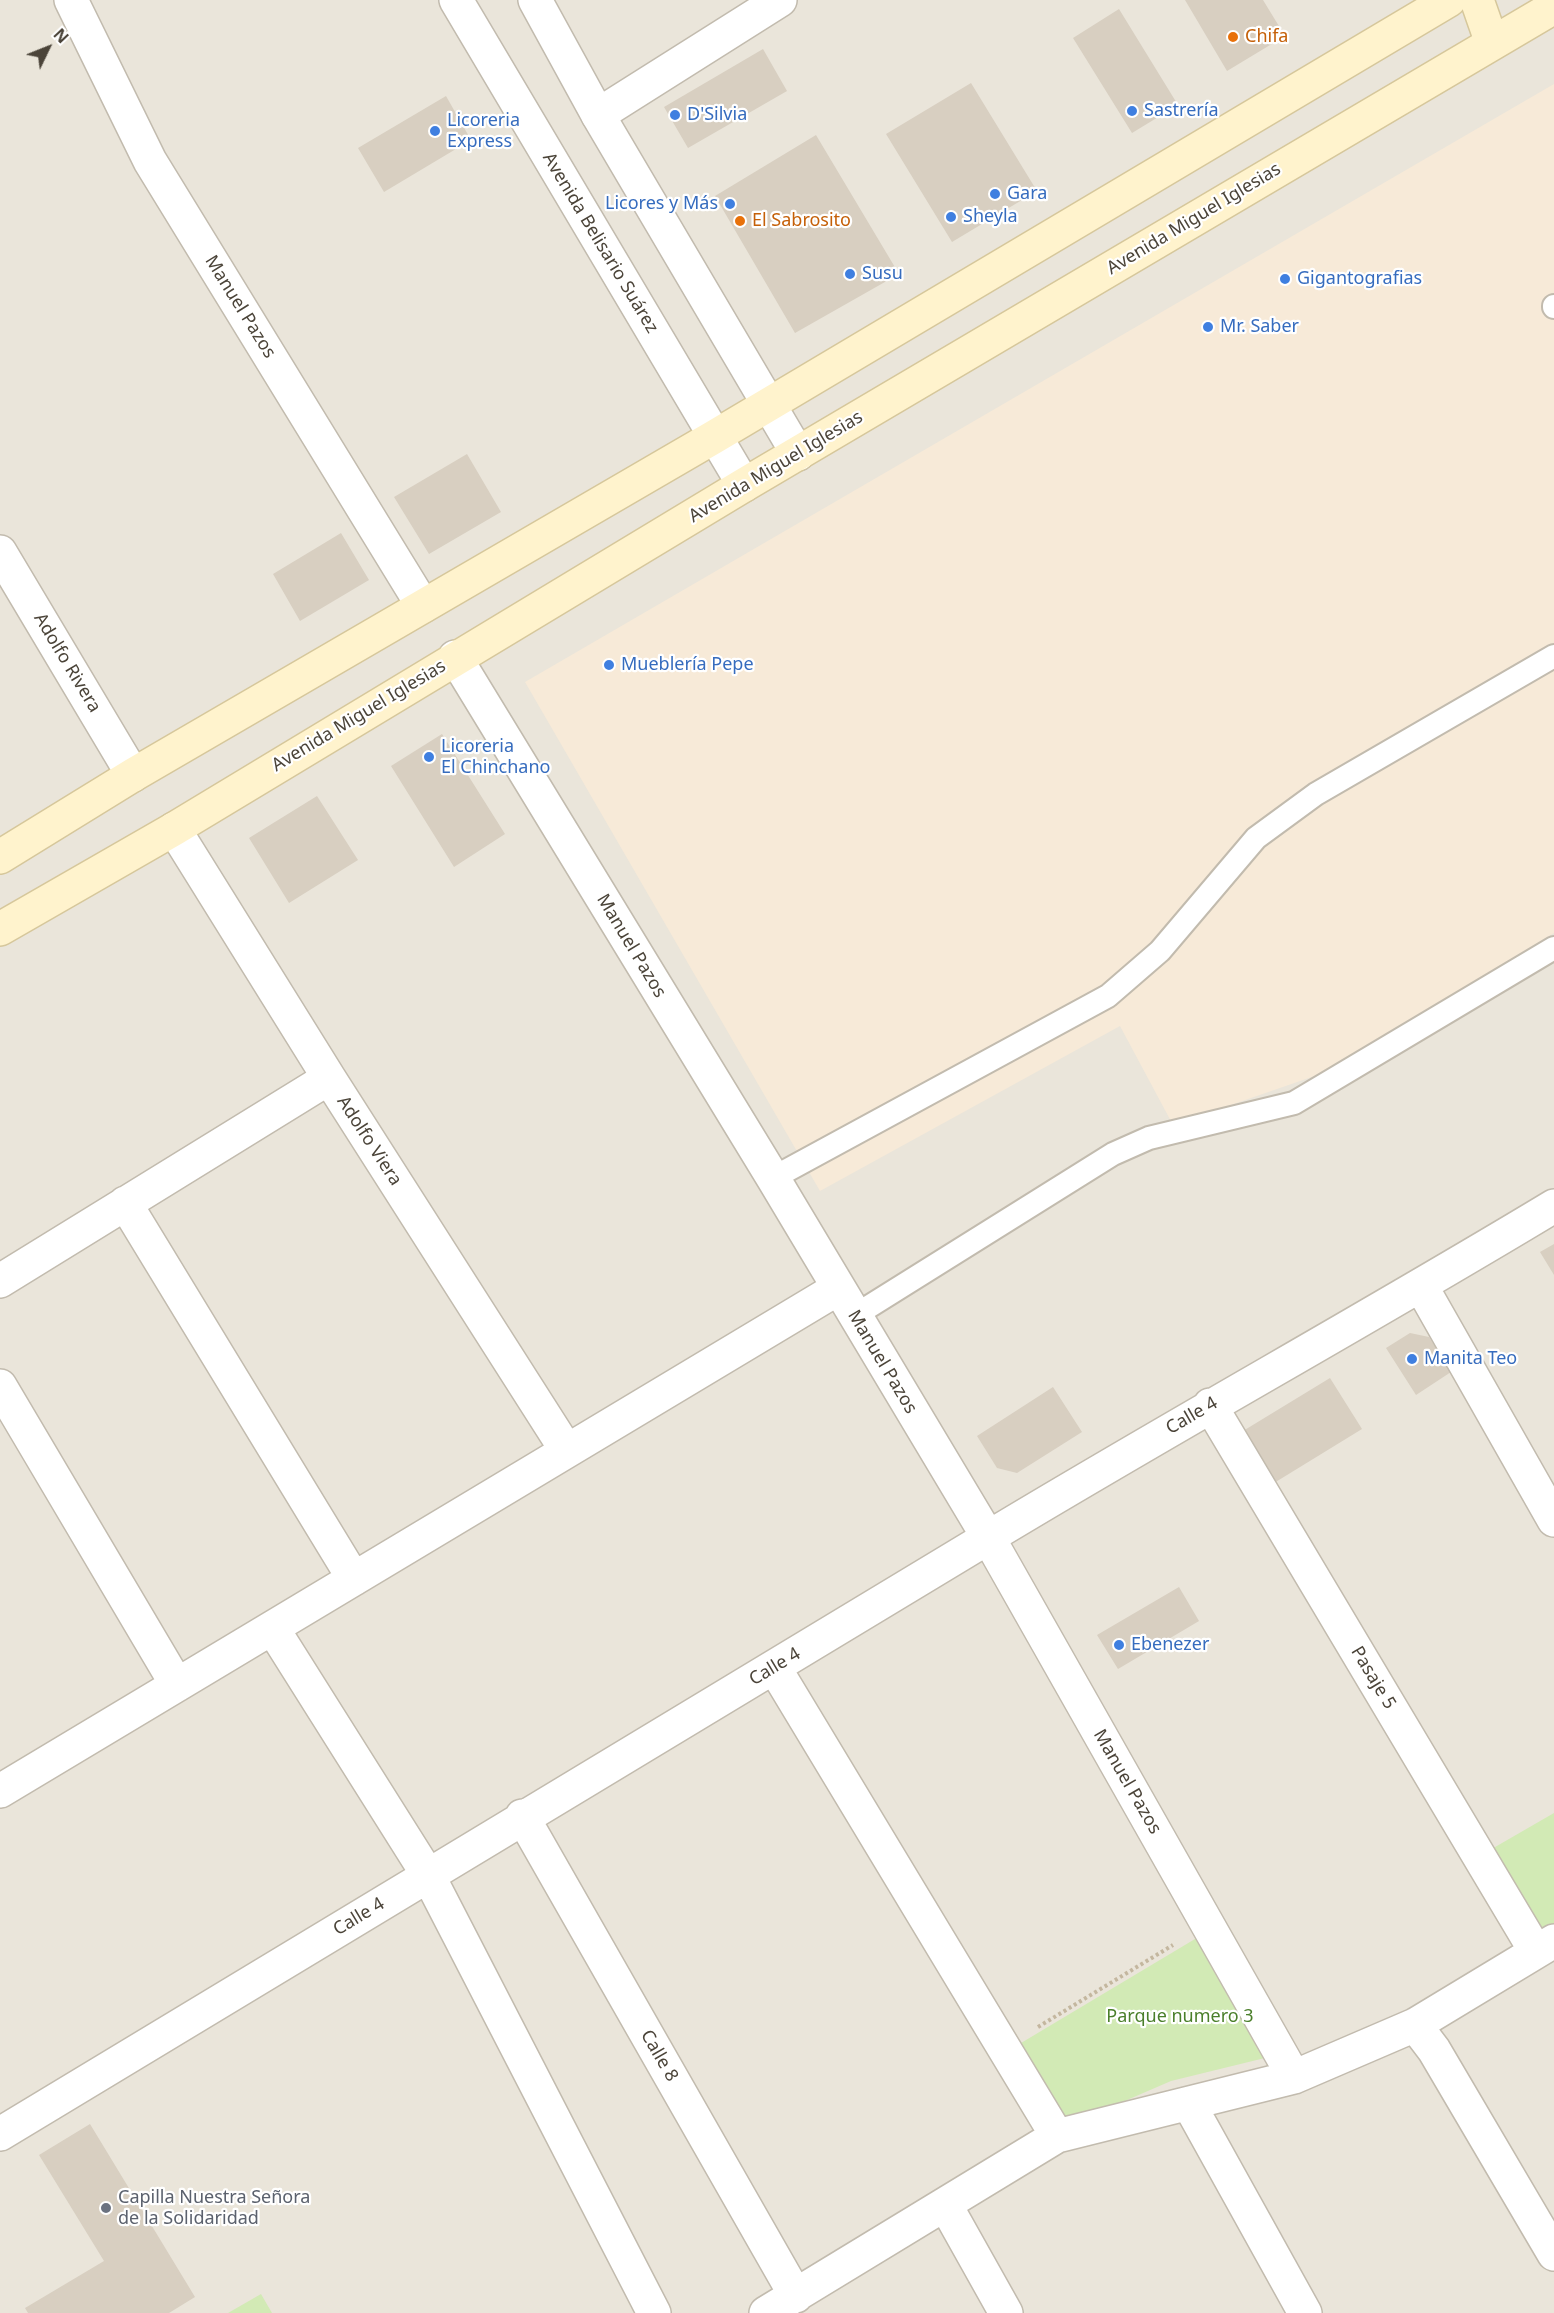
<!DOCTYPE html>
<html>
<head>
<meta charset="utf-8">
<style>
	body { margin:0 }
	#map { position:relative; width:1554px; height:2313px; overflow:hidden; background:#f6f3ec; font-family:"Noto Sans",sans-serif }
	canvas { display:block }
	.north { position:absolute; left:18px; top:18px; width:60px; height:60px; -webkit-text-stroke:4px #fff; paint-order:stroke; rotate:47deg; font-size:16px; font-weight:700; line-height:24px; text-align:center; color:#4b4439 }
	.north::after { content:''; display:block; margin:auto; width:21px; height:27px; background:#4b4439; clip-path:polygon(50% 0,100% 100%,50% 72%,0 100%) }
</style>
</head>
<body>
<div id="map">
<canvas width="1554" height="2313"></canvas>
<div class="north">N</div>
</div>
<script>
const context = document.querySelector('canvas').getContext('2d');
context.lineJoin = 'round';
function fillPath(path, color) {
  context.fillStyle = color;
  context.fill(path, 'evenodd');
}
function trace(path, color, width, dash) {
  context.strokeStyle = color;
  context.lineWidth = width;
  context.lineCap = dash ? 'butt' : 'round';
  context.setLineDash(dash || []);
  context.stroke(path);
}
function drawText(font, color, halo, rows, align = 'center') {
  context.font = font + ' "Noto Sans",sans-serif';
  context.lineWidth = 4.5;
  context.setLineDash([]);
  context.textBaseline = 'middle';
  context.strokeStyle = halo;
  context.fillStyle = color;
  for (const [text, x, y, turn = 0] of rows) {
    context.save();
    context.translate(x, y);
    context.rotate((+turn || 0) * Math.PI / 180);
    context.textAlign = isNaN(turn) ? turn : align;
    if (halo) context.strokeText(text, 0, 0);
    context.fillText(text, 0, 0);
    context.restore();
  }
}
const residential = new Path2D(`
	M0 0H1554V2313H0Z`);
const commercial = new Path2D(`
	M1554 84V933L1329 1071 1173 1125 1120 1026 820 1191 525 682Z`);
const green = new Path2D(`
	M1554 1813V1928L1534 1937 1483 1854Z
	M1200 1936 1273 2056 1171 2081 1060 2129 1011 2049Z
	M261 2294 272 2313H228Z`);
const building = new Path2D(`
	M1185 0H1263L1285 36 1227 71Z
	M1119 9 1178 105 1132 133 1073 38Z
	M763 49 787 91 688 148 664 107Z
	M971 83 1037 191 952 242 886 134Z
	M446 96 471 140 384 192 358 148Z
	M816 135 899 274 795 333 715 196Z
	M467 454 501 512 429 554 394 497Z
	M341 533 369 580 300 621 273 574Z
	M442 734 505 834 454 867 391 766Z
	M317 796 358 860 289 903 249 838Z
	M1554 1244V1275L1540 1252Z
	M1410 1333 1429 1337 1451 1372 1416 1395 1386 1348Z
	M1330 1378 1362 1429 1274 1483 1243 1431Z
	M1053 1387 1082 1432 1017 1473 997 1468 977 1436Z
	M1179 1587 1199 1621 1118 1669 1097 1635Z
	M90 2124 195 2297 169 2313H28L25 2308 104 2261 39 2155Z`);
const path = new Path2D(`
	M1038 2027 1173 1945`);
const service = new Path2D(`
	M1554 306V307
	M773 1178 1108 996 1160 951 1256 838 1316 794 1554 656
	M854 1316 1113 1154 1149 1138 1294 1103 1554 948`);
const minor = new Path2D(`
	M71 0 150 161 423 606
	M598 115 780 0
	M0 552 133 775
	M455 657 773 1178 988 1537 1294 2077
	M174 829 329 1078 567 1451
	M125 1203 354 1579
	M0 1281 329 1078
	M1421 1286 1554 1520
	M0 1386 177 1685
	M1210 1405 1535 1950
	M273 1629 428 1875 654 2313
	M774 1667 1057 2136
	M0 1791 837 1289
	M522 1816 796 2296
	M1415 2025 1434 2050 1554 2254
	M1189 2104 1305 2313
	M0 2134C330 1935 659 1735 989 1537 1176 1424 1367 1319 1554 1206
	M946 2206 1006 2313
	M766 2313 1057 2136 1294 2077 1415 2025 1554 1941`);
const tertiary = new Path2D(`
	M456 0 744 485
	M535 0 598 115 798 454`);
const secondary = new Path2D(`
	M1477 0 1492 43
	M0 857 133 775 714 437 1449 0
	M0 929 174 829 744 485 1554 7`);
const markers = [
	[1233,37,6,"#e8710a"],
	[1132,111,6,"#3f7fe0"],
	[675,115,6,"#3f7fe0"],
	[435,131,6,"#3f7fe0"],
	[995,194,6,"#3f7fe0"],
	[730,204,6,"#3f7fe0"],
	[951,217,6,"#3f7fe0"],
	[740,221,6,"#e8710a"],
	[850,274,6,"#3f7fe0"],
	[1285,279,6,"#3f7fe0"],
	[1208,327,6,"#3f7fe0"],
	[609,665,6,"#3f7fe0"],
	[429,757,6,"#3f7fe0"],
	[1412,1359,6,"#3f7fe0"],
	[1119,1645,6,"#3f7fe0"],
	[106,2208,6,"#6b7280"]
];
const foodNames = [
	["Chifa",1245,37],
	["El Sabrosito",752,221]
];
const shopNames = [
	["Sastrería",1144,111],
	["D'Silvia",687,115],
	["Licoreria",447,121],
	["Express",447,142],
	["Gara",1007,194],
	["Licores y Más",718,204,"right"],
	["Sheyla",963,217],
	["Susu",862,274],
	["Gigantografias",1297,279],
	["Mr. Saber",1220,327],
	["Mueblería Pepe",621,665],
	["Licoreria",441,747],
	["El Chinchano",441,768],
	["Manita Teo",1424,1359],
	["Ebenezer",1131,1645]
];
const streetNames = [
	["Avenida Miguel Iglesias",1194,219,-31],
	["Avenida Belisario Suárez",600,243,59],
	["Manuel Pazos",240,307,58],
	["Avenida Miguel Iglesias",776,467,-31],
	["Adolfo Rivera",67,663,59],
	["Avenida Miguel Iglesias",359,716,-31],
	["Manuel Pazos",631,946,59],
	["Adolfo Viera",369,1141,57],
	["Manuel Pazos",882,1362,59],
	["Calle 4",1192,1416,-30],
	["Calle 4",775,1667,-31],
	["Pasaje 5",1373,1678,59],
	["Manuel Pazos",1127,1782,60],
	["Calle 4",359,1917,-31],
	["Calle 8",659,2056,60]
];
const parkNames = [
	["Parque numero 3",1180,2017]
];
const worshipNames = [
	["Capilla Nuestra Señora",118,2198],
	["de la Solidaridad",118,2219]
];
fillPath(residential, '#eae5da');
fillPath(commercial, '#f7ead8');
fillPath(green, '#d2eab5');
fillPath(building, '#d8cfc1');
trace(service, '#c2bbae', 26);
trace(minor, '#c2bbae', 36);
trace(tertiary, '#c2bbae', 36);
trace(secondary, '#d6c79b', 36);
trace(path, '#c4b79f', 4, [3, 3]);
trace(service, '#fff', 22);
trace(minor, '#fff', 33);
trace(tertiary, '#fff', 33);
trace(secondary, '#fff3cd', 33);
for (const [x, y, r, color] of markers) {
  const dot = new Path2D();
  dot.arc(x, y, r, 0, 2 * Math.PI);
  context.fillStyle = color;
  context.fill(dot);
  trace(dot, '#fff', 2);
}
drawText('18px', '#c56008', '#fff', foodNames, 'left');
drawText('18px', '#366cbe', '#fff', shopNames, 'left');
drawText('18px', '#4b4439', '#fff', streetNames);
drawText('18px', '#4a7f2a', '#fff', parkNames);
drawText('18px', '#5b616d', '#fff', worshipNames, 'left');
</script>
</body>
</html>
